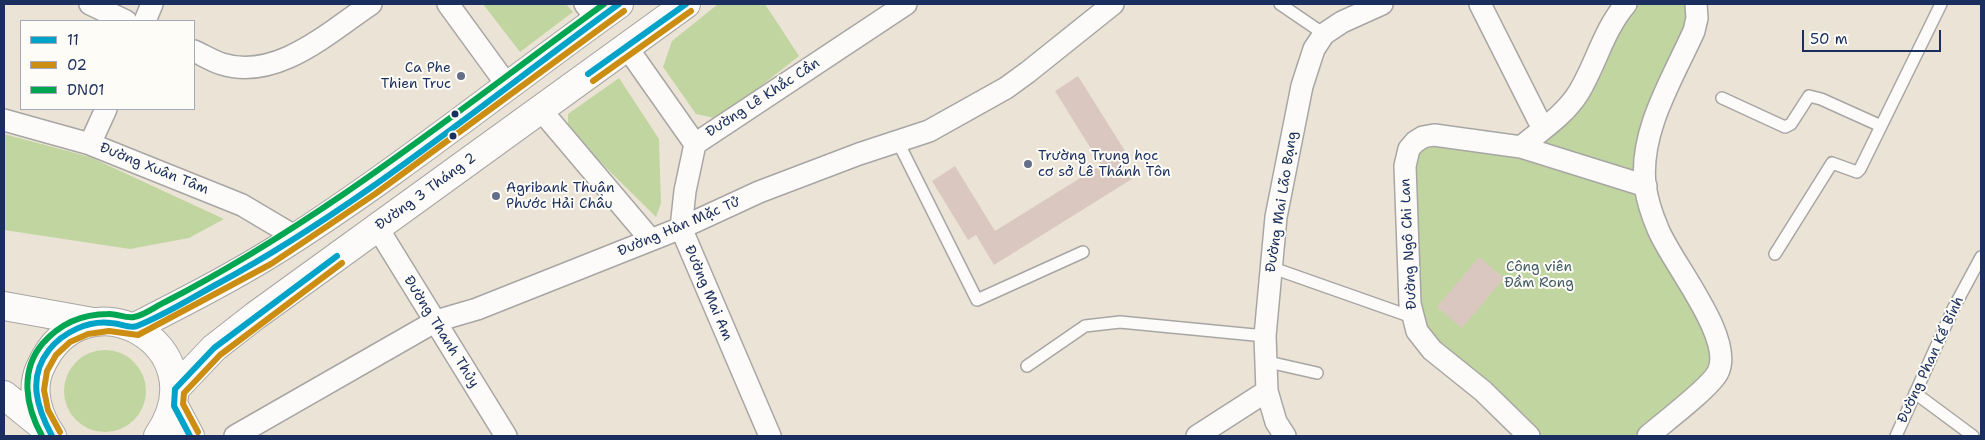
<!DOCTYPE html>
<html>
<head>
<meta charset="utf-8">
<style>
	body { margin:0 }
	#map { position:relative; width:1985px; height:440px; overflow:hidden; background:#ebe4d6; font-family:"Shantell Sans",sans-serif }
	canvas { display:block }
	.frame { position:absolute; inset:0; border:5px solid #1b2f5e; pointer-events:none }
	.legend { position:absolute; left:20px; top:20px; width:175px; height:90px; box-sizing:border-box; background:#fdfcf7; border:1px solid #a3aaba; margin:0; padding:6px 9px; list-style:none; font-size:15px; color:#1b2f5e }
	.legend li { display:flex; align-items:center; gap:10px; height:25px }
	.legend b { width:25px; border:1px solid #a3aaba }
	.scale { position:absolute; left:1802px; top:30px; width:139px; height:22px; box-sizing:border-box; border:2px solid #1b2f5e; border-top:0; padding-left:6px; font-size:15px; line-height:18px; white-space:nowrap; color:#1b2f5e; -webkit-text-stroke:4px #fdfcf7; paint-order:stroke }
</style>
</head>
<body>
<div id="map">
<canvas width="1985" height="440"></canvas>
<div class="frame"></div>
<ul class="legend">
<li><b style="height:6px;background:#01a3c8"></b>11</li>
<li><b style="height:6px;background:#cb8e13"></b>02</li>
<li><b style="height:6px;background:#00a651"></b>DN01</li>
</ul>
<div class="scale">50 m</div>
</div>
<script>
const context = document.querySelector('canvas').getContext('2d');
context.lineJoin = 'round';
function fillPath(path, color) {
  context.fillStyle = color;
  context.fill(path, 'evenodd');
}
function trace(path, color, width, dash) {
  context.strokeStyle = color;
  context.lineWidth = width;
  context.lineCap = dash ? 'butt' : 'round';
  context.setLineDash(dash || []);
  context.stroke(path);
}
function drawText(font, color, halo, rows, align = 'center') {
  context.font = font + ' "Shantell Sans",sans-serif';
  context.lineWidth = 4;
  context.setLineDash([]);
  context.textBaseline = 'middle';
  context.strokeStyle = halo;
  context.fillStyle = color;
  for (const [text, x, y, turn = 0] of rows) {
    context.save();
    context.translate(x, y);
    context.rotate((+turn || 0) * Math.PI / 180);
    context.textAlign = isNaN(turn) ? turn : align;
    if (halo) context.strokeText(text, 0, 0);
    context.fillText(text, 0, 0);
    context.restore();
  }
}
const green = new Path2D(`
	M483 4H566L573 12 520 52Z
	M718 4H765L799 56 719 119 696 114 663 67 672 41Z
	M1628 4H1696L1647 145 1646 186 1715 331 1713 379 1650 436H1526L1412 317 1409 149 1423 137 1521 147 1543 129Z
	M619 78 659 139 661 203 656 217 568 130V114Z
	M4 134 90 157 224 219 189 238 130 249 4 230Z
	M64 391a41 41 0 1 1 82 0a41 41 0 1 1-82 0Z`);
const building = new Path2D(`
	M1078 76 1125 151 1117 156 1132 179 994 265 976 235 968 240 932 181 955 166 995 231 1101 165 1055 91Z
	M1479 257 1504 278 1462 328 1437 307Z`);
const lane = new Path2D(`
	M1280 4 1324 34
	M1722 98 1785 127 1791 124 1809 96 1821 99 1881 126
	M898 142 977 300 1083 252
	M1775 254 1832 163 1857 172 1860 169 1941 4
	M1270 267 1412 317
	M1264 361 1317 373
	M1027 366 1085 326 1120 322 1265 336
	M1915 393 1973 436
	M1896 436 1953 309 1981 257`);
const street = new Path2D(`
	M90 4 126 21
	M448 4 507 85
	M585 4 597 20
	M1480 4 1543 129
	M145 21 152 4
	M626 46 695 144
	M194 51C203 55 212 61 222 64 277 81 329 32 371 4
	M540 109 651 240
	M4 120 90 144 242 205 296 237
	M90 144 106 109
	M695 144 685 191 681 228 770 436
	M695 144 906 4
	M1521 147C1541 130 1565 115 1579 92 1596 64 1604 29 1626 4
	M377 227 506 436
	M235 436 436 321 477 309 681 228 759 192 859 154 929 131 1006 88 1028 72 1113 4
	M1197 436 1267 391
	M1285 436 1276 422 1267 391 1265 336 1276 217 1302 86 1314 49 1324 34 1342 22 1382 4
	M1529 436 1483 391 1432 350 1417 331 1410 304 1405 166 1409 149 1415 142 1423 137 1434 135 1521 147 1646 186
	M1648 436C1663 423 1711 387 1718 372 1735 338 1671 262 1658 229 1652 215 1647 199 1645 185 1639 131 1673 78 1694 31L1697 18 1696 4`);
const primary = new Path2D(`
	M4 306 93 322
	M135 327C186 301 237 275 284 245 400 171 507 84 619 4
	M175 389 214 348 255 316 686 4
	M4 395 46 429
	M174 406 190 436
	M52 436C38 417 30 390 40 368 83 269 221 345 158 436`);
const bus1 = new Path2D(`
	M588 74 686 4
	M52 436C37 408 27 378 49 350 63 332 89 320 111 323 119 323 130 329 137 326 165 315 193 297 219 283 362 205 488 99 619 4
	M190 436 174 406 175 389 214 348 337 256`);
const bus2 = new Path2D(`
	M593 81 691 11
	M60 432 48 410 44 390 47 371 56 355 70 342 88 334 109 331 138 335 271 264 375 194 624 11
	M198 432 183 404 184 393 220 355 342 263`);
const bus3 = new Path2D(`
	M42 436C26 407 19 371 43 343 60 324 83 314 108 314 116 313 126 319 134 317 145 315 156 306 165 302 324 220 461 108 604 4`);
const markers = [
	[461,76,5,"#646e88"],
	[455,114,4.5,"#1b2f5e"],
	[453,136,4.5,"#1b2f5e"],
	[1028,164,5,"#646e88"],
	[496,196,5,"#646e88"]
];
const poiNames = [
	["Ca Phe",451,68,"right"],
	["Thien Truc",451,84,"right"],
	["Trường Trung học",1038,156],
	["cơ sở Lê Thánh Tôn",1038,172],
	["Agribank Thuận",506,188],
	["Phước Hải Châu",506,204]
];
const streetNames = [
	["Đường Lê Khắc Cần",763,98,-33],
	["Đường Xuân Tâm",154,169,22],
	["Đường 3 Tháng 2",426,192,-36],
	["Đường Mai Lão Bạng",1282,202,-81],
	["Đường Hàn Mặc Tử",679,227,-23],
	["Đường Ngô Chi Lan",1409,244,-93],
	["Đường Mai Am",708,293,67],
	["Đường Thanh Thủy",441,332,58],
	["Đường Phan Kế Bính",1931,360,-65]
];
const parkNames = [
	["Công viên",1539,267],
	["Đầm Rong",1539,283]
];
fillPath(green, '#c1d5a0');
fillPath(building, '#dac8c0');
trace(lane, '#a8a6a4', 14);
trace(street, '#a8a6a4', 24);
trace(primary, '#a8a6a4', 30);
trace(lane, '#fcfbf9', 11);
trace(street, '#fcfbf9', 21);
trace(primary, '#fcfbf9', 28);
trace(bus1, '#01a3c8', 6);
trace(bus2, '#cb8e13', 6);
trace(bus3, '#00a651', 6);
for (const [x, y, r, color] of markers) {
  const dot = new Path2D();
  dot.arc(x, y, r, 0, 2 * Math.PI);
  context.fillStyle = color;
  context.fill(dot);
  trace(dot, '#fdfcf7', 2);
}
drawText('14px', '#1b2f5e', '#fdfcf7', poiNames, 'left');
drawText('14px', '#1b2f5e', '#fdfcf7', streetNames);
drawText('14px', '#425d65', '#fdfcf7', parkNames);
</script>
</body>
</html>
